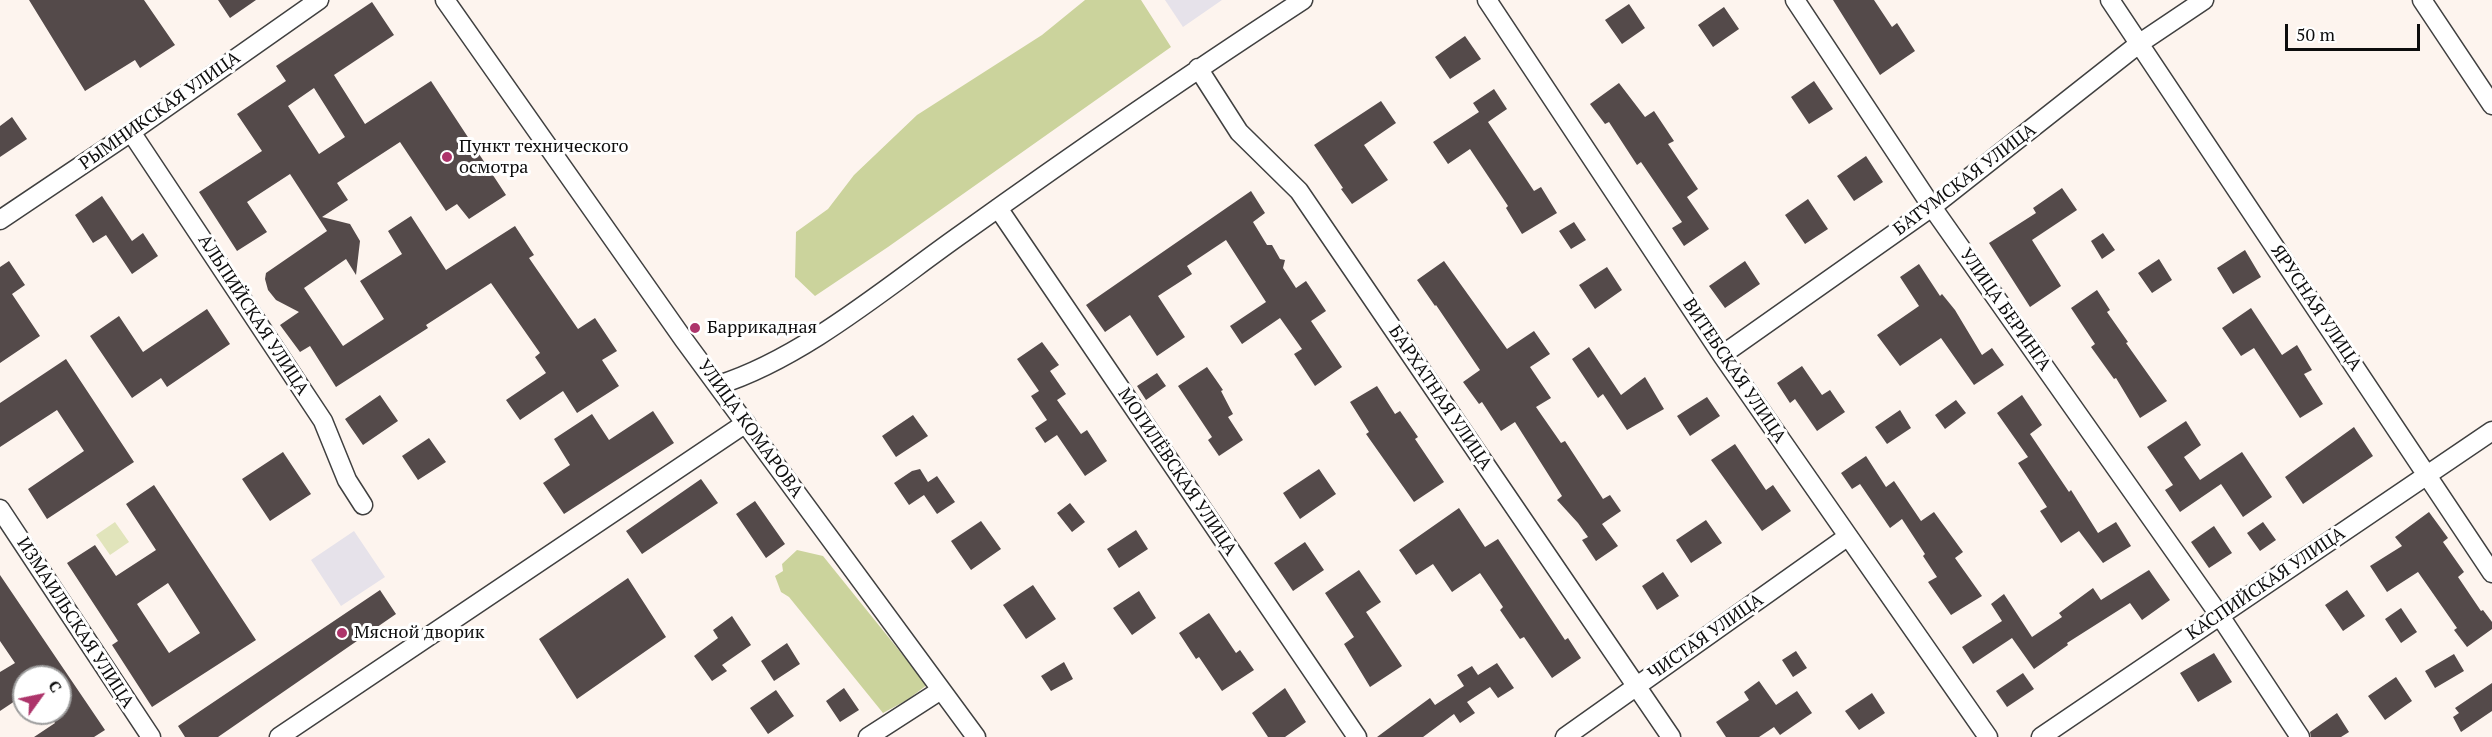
<!DOCTYPE html>
<html>
<head>
<meta charset="utf-8">
<style>
	body { margin:0 }
	#map { position:relative; width:2492px; height:737px; overflow:hidden; background:#fdf4ee; font-family:"PT Serif",serif }
	canvas { display:block }
	.north { position:absolute; left:12px; top:665px; width:60px; height:60px; box-sizing:border-box; background:#fff; border:2px solid #9e9e9e; border-radius:50%; rotate:57deg; font-size:16px; font-weight:700; line-height:24px; text-align:center; color:#0d0d0d }
	.north::after { content:''; display:block; margin:auto; width:21px; height:27px; background:#ad346a; clip-path:polygon(50% 0,100% 100%,50% 72%,0 100%) }
	.scale { position:absolute; left:2285px; top:24px; width:135px; height:27px; box-sizing:border-box; border:3px solid #0d0d0d; border-top:0; padding-left:8px; font-size:18px; line-height:21px; white-space:nowrap; color:#0d0d0d; -webkit-text-stroke:4px #fff; paint-order:stroke }
</style>
</head>
<body>
<div id="map">
<canvas width="2492" height="737"></canvas>
<div class="north">С</div>
<div class="scale">50 m</div>
</div>
<script>
const context = document.querySelector('canvas').getContext('2d');
context.lineJoin = 'round';
function fillPath(path, color) {
  context.fillStyle = color;
  context.fill(path, 'evenodd');
}
function trace(path, color, width, dash) {
  context.strokeStyle = color;
  context.lineWidth = width;
  context.lineCap = dash ? 'butt' : 'round';
  context.setLineDash(dash || []);
  context.stroke(path);
}
function drawText(font, color, halo, rows, align = 'center') {
  context.font = font + ' "PT Serif",serif';
  context.lineWidth = 6;
  context.setLineDash([]);
  context.textBaseline = 'middle';
  context.strokeStyle = halo;
  context.fillStyle = color;
  for (const [text, x, y, turn = 0] of rows) {
    context.save();
    context.translate(x, y);
    context.rotate((+turn || 0) * Math.PI / 180);
    context.textAlign = isNaN(turn) ? turn : align;
    if (halo) context.strokeText(text, 0, 0);
    context.fillText(text, 0, 0);
    context.restore();
  }
}
const industrial = new Path2D(`
	M1165 0H1222L1183 27Z
	M354 531 385 577 341 606 311 560Z`);
const green = new Path2D(`
	M115 522 129 542 110 555 96 535Z`);
const forest = new Path2D(`
	M1085 0H1141L1171 47 888 247 815 296 795 277 796 232 828 209 854 175 917 115 1042 35Z
	M797 550 823 556 927 685 907 700 883 713 789 597 781 592 775 576 783 571 782 564Z`);
const building = new Path2D(`
	M29 0H144L175 45 140 68 135 60 85 91Z
	M218 0H256L230 18Z
	M1833 0H1874L1892 27 1897 23 1915 51 1880 75Z
	M372 2 394 35 334 75 365 124 431 81 506 195 469 219 457 204 446 211 400 142 337 183 348 200 322 217 350 224 360 241 356 275 346 259 304 288 343 346 384 319 360 281 402 254 388 231 411 216 446 270 515 226 534 255 529 258 578 329 595 318 617 351 602 360 619 386 577 413 563 391 520 420 506 400 546 373 535 357 540 353 491 283 426 325 428 328 336 387 310 346 300 352 280 325 299 312 276 300 268 290 265 279 266 273 327 231 290 174 247 202 267 232 237 251 199 192 262 151 237 114 286 81 276 66ZM314 88 345 137 319 154 288 106Z
	M1629 4 1645 28 1622 44 1605 20Z
	M1724 7 1739 29 1713 47 1698 25Z
	M1465 36 1481 59 1450 79 1435 57Z
	M1814 81 1833 109 1809 124 1791 97Z
	M1619 83 1645 117 1654 111 1674 141 1668 144 1698 189 1687 197 1709 229 1684 246 1672 228 1682 222 1641 162 1637 165 1609 122 1605 124 1590 104Z
	M1494 89 1507 109 1488 122 1534 191 1541 187 1557 213 1522 234 1506 208 1508 206 1470 149 1448 164 1433 142 1479 112 1473 103Z
	M1381 101 1396 123 1364 145 1388 180 1352 204 1341 189 1343 188 1314 145Z
	M12 117 27 139 0 157V126Z
	M1866 156 1883 182 1854 201 1837 176Z
	M2062 188 2077 210 2032 240 2061 286 2030 307 1989 243 2036 213 2033 208Z
	M1251 191 1265 213 1253 222 1267 245H1272L1280 259 1285 260 1283 268 1296 288 1306 281 1326 311 1311 321 1342 367 1315 386 1294 354 1302 349 1280 318 1242 344 1230 326 1266 302 1226 240 1187 266 1192 274 1158 296 1185 337 1157 356 1130 315 1105 332 1086 305Z
	M102 196 132 241 143 233 158 256 132 274 106 235 93 243 75 215Z
	M1808 199 1828 229 1805 244 1785 215Z
	M1574 222 1586 240 1571 249 1559 231Z
	M2103 233 2115 250 2102 259 2091 241Z
	M2245 250 2261 277 2233 294 2217 268Z
	M2159 259 2172 280 2152 293 2138 273Z
	M9 261 25 285 12 294 40 336 0 363V267Z
	M1444 261 1507 349 1534 331 1550 354 1530 367 1551 398 1536 407 1561 443 1565 441 1603 499 1610 495 1621 511 1602 524 1618 546 1596 561 1582 540 1588 537 1578 523 1557 500 1562 496 1515 422 1501 431 1482 402 1479 404 1463 382 1480 370 1436 305 1435 306 1417 280Z
	M1745 261 1760 284 1725 308 1709 286Z
	M1919 264 1940 296 1942 294 1955 310 1982 355 1992 348 2004 365 1974 385 1941 338 1900 366 1877 335 1919 306 1900 277Z
	M1607 267 1622 290 1595 309 1579 285Z
	M2097 290 2110 310 2107 312 2128 342 2126 343 2167 401 2140 418 2116 378 2114 379 2091 347 2095 344 2071 308Z
	M2251 308 2282 355 2297 345 2312 370 2304 374 2323 404 2300 418 2254 348 2241 356 2222 328Z
	M207 309 230 344 167 387 161 378 132 398 90 336 119 316 143 352Z
	M1042 342 1059 365 1050 371 1066 394 1057 400 1081 434 1087 430 1107 461 1085 476 1057 435 1045 443 1035 428 1047 420 1031 396 1039 391 1017 359Z
	M1589 347 1621 395 1645 377 1664 409 1627 430 1603 394 1598 398 1572 359Z
	M66 359 134 462 47 519 28 489 84 451 57 410 0 447V403Z
	M1802 366 1822 395 1830 390 1845 412 1817 431 1795 399 1790 403 1777 383Z
	M1207 367 1223 390 1221 391 1233 414 1228 417 1243 440 1219 456 1208 440 1212 437 1178 386Z
	M1157 373 1166 386 1146 400 1137 386Z
	M1377 386 1395 414 1400 411 1418 437 1415 439 1444 482 1414 502 1366 434 1369 432 1350 402Z
	M380 395 398 421 363 445 345 419Z
	M2022 395 2042 425 2030 434 2069 492 2071 490 2098 533 2116 522 2131 546 2103 563 2079 531 2061 543 2040 511 2047 507 2018 463 2028 457 1997 413Z
	M1707 397 1720 416 1690 436 1677 416Z
	M1956 400 1966 413 1945 429 1935 415Z
	M1900 410 1911 428 1887 444 1875 427Z
	M653 411 674 443 564 514 543 483 570 465 554 439 592 414 609 440Z
	M913 415 928 436 896 457 882 436Z
	M2186 421 2201 445 2184 457 2200 480 2242 452 2272 497 2243 517 2221 484 2180 512 2165 490 2173 485 2147 447Z
	M2354 427 2373 456 2303 504 2285 477Z
	M429 438 446 462 418 480 402 456Z
	M1735 444 1766 490 1773 485 1791 511 1762 531 1711 460Z
	M283 452 311 494 270 521 242 479Z
	M1866 456 1886 487 1894 481 1921 521 1934 512 1963 552 1955 558 1982 596 1951 615 1928 582 1937 577 1923 556 1925 554 1902 519 1890 528 1860 484 1852 489 1841 473Z
	M920 469 928 482 937 476 955 502 937 514 924 495 909 505 894 483 912 471Z
	M1319 469 1336 494 1300 519 1283 493Z
	M701 479 718 503 642 554 626 531Z
	M154 485 256 640 152 707 112 645 118 641 67 563 95 545 116 576 156 550 126 504ZM168 583 200 633 169 653 137 604Z
	M755 501 785 544 766 558 736 514Z
	M1070 503 1085 522 1072 532 1057 513Z
	M1459 508 1485 547 1498 539 1565 640 1568 638 1581 658 1552 678 1524 637 1520 639 1500 610 1503 607 1480 573 1452 592 1433 564 1416 575 1399 550Z
	M2429 512 2448 538 2443 542 2464 572 2458 577 2481 611 2483 610 2492 622V629L2467 647 2454 630 2457 628 2418 572 2387 592 2370 566 2402 546 2395 537Z
	M1706 520 1722 543 1691 563 1676 540Z
	M981 521 1001 549 971 570 951 541Z
	M2263 522 2276 540 2260 551 2247 533Z
	M2214 526 2232 553 2209 568 2191 542Z
	M1136 530 1148 549 1119 568 1107 549Z
	M1305 542 1324 570 1293 591 1274 563Z
	M1359 570 1381 602 1366 612 1402 666 1370 687 1344 644 1354 637 1325 593Z
	M2149 570 2170 600 2142 620 2130 603 2067 643 2068 645 2034 669 2012 638 1973 664 1962 647 2002 621 1991 604 2004 594 2032 637 2062 617 2059 613 2093 588 2101 600Z
	M1663 572 1679 596 1657 610 1642 586Z
	M0 575 105 730 94 737H34L55 723 49 713H60V677H24V695L0 711V672L15 663 0 641Z
	M628 578 666 637 577 699 539 639Z
	M1033 585 1056 619 1026 639 1003 605Z
	M380 590 396 614 218 737H185L178 726Z
	M2347 590 2365 616 2343 631 2325 605Z
	M1139 591 1156 618 1132 635 1113 608Z
	M2401 608 2417 632 2401 643 2385 619Z
	M1209 613 1236 653 1240 650 1254 670 1222 691 1199 657 1196 659 1179 633Z
	M732 616 751 645 722 665 727 671 712 681 694 656 718 638 713 630Z
	M787 643 800 664 774 681 761 661Z
	M1796 651 1807 668 1793 677 1782 660Z
	M2214 653 2232 682 2198 702 2180 673Z
	M2454 654 2464 671 2435 688 2425 671Z
	M1064 662 1073 679 1051 691 1041 676Z
	M1497 663 1514 688 1498 698 1490 687 1467 702 1475 713 1460 723 1454 714 1423 737H1377L1430 698 1435 705 1464 686 1457 675 1472 666 1478 675Z
	M2023 673 2034 689 2007 707 1996 691Z
	M2396 677 2412 701 2385 720 2368 696Z
	M1759 681 1776 705 1797 691 1812 713 1780 735 1774 727 1759 737H1726L1716 722 1749 700 1744 692Z
	M2492 683V711L2461 732 2453 717 2459 713 2455 708Z
	M844 688 859 710 840 722 826 701Z
	M1285 688 1306 722 1285 737H1268L1252 713Z
	M776 690 794 716 768 734 750 708Z
	M1872 693 1885 713 1859 730 1845 711Z
	M2337 713 2349 732 2341 737H2311L2310 732Z`);
const minor = new Path2D(`
	M445 0 684 340 976 737
	M1487 0 1722 355 1988 737
	M1795 0 1932 207 2220 616 2300 737
	M2110 0 2492 573
	M2422 0 2492 105
	M1198 68 1239 132 1299 191 1671 737
	M131 132 323 421 347 480 363 505
	M998 208 1357 737
	M0 220 131 132 319 0
	M1722 355 1932 207 2140 43 2204 0
	M718 385C804 358 889 285 963 233 1075 153 1188 75 1303 0
	M0 509 151 737
	M279 737 746 423
	M868 737 941 690
	M1565 737 1847 537
	M2041 737 2492 431`);
const markers = [
	[447,157,6,"#ad346a"],
	[695,328,6,"#ad346a"],
	[342,633,6,"#ad346a"]
];
const streetNames = [
	["РЫМНИКСКАЯ УЛИЦА",160,111,-35],
	["БАТУМСКАЯ УЛИЦА",1965,180,-37],
	["ЯРУСНАЯ УЛИЦА",2316,308,56],
	["УЛИЦА БЕРИНГА",2005,310,55],
	["АЛЬПИЙСКАЯ УЛИЦА",253,315,57],
	["ВИТЕБСКАЯ УЛИЦА",1734,371,56],
	["БАРХАТНАЯ УЛИЦА",1440,398,56],
	["УЛИЦА КОМАРОВА",750,429,54],
	["МОГИЛЁВСКАЯ УЛИЦА",1177,472,56],
	["КАСПИЙСКАЯ УЛИЦА",2266,584,-34],
	["ИЗМАИЛЬСКАЯ УЛИЦА",75,623,57],
	["ЧИСТАЯ УЛИЦА",1706,637,-35]
];
const poiNames = [
	["Пункт технического",459,147],
	["осмотра",459,168],
	["Баррикадная",707,328],
	["Мясной дворик",354,633]
];
fillPath(industrial, '#e6e2ea');
fillPath(green, '#e1e4bb');
fillPath(forest, '#cbd39c');
fillPath(building, '#544a4a');
trace(minor, '#404040', 21);
trace(minor, '#fff', 18);
for (const [x, y, r, color] of markers) {
  const dot = new Path2D();
  dot.arc(x, y, r, 0, 2 * Math.PI);
  context.fillStyle = color;
  context.fill(dot);
  trace(dot, '#fff', 2);
}
drawText('18px', '#0d0d0d', '#fff', streetNames);
drawText('18px', '#0d0d0d', '#fff', poiNames, 'left');
</script>
</body>
</html>
